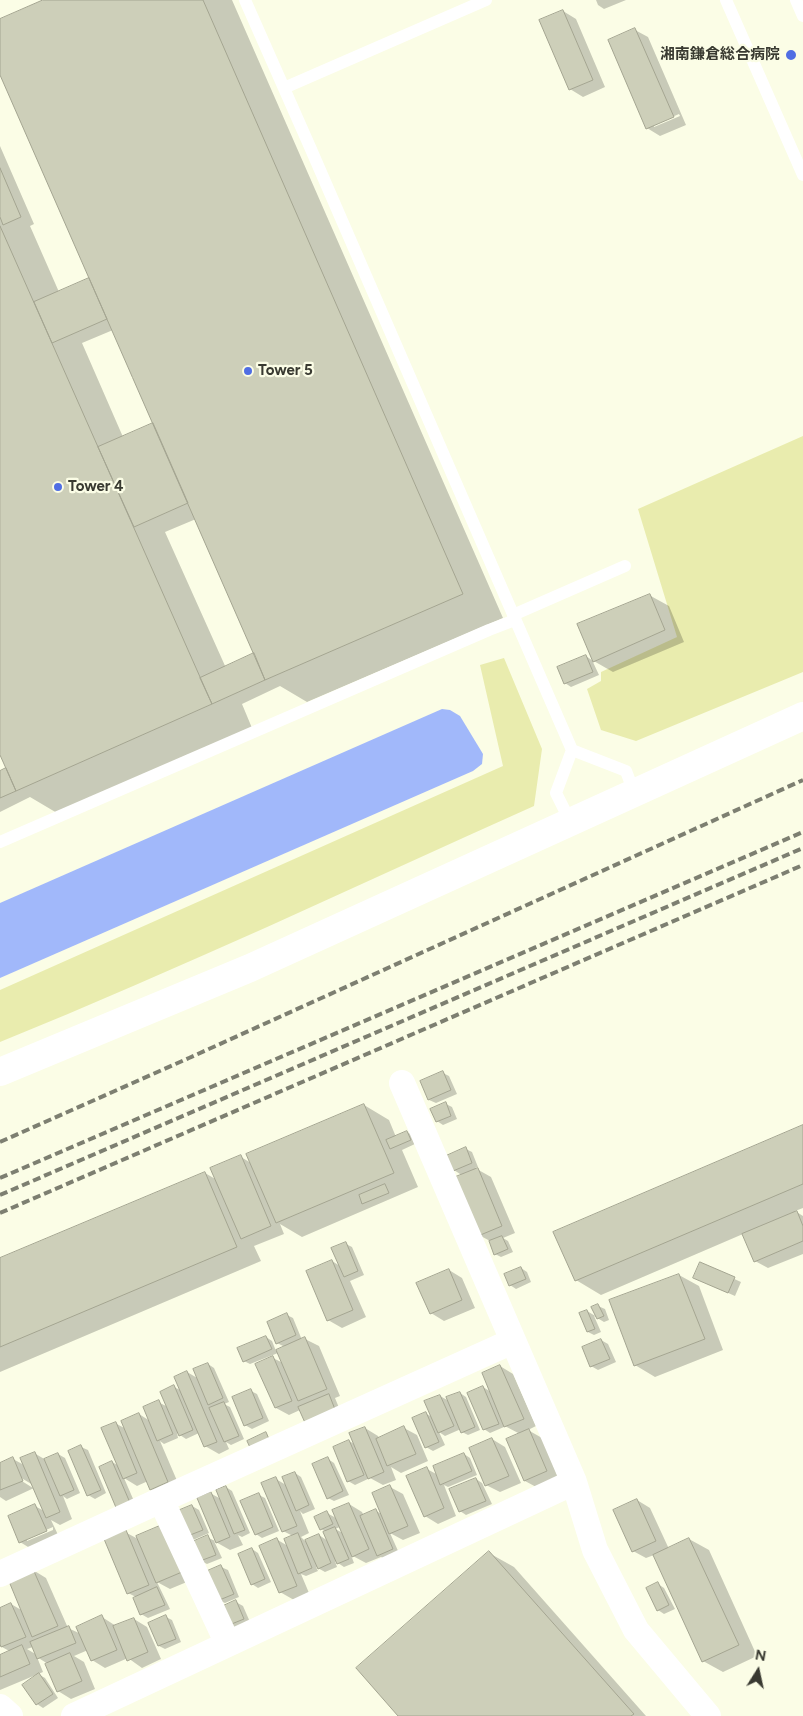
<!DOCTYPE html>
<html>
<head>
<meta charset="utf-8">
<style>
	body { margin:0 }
	#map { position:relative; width:803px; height:1716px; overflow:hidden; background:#fbfde6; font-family:Figtree,sans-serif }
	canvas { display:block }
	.north { position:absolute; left:733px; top:1646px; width:50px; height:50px; -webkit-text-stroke:4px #fbfde6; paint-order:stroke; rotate:10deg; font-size:14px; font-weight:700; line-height:20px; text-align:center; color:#393a31 }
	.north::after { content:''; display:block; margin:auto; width:18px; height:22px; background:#393a31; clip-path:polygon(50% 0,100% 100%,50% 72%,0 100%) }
</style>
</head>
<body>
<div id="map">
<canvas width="803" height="1716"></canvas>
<div class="north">N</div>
</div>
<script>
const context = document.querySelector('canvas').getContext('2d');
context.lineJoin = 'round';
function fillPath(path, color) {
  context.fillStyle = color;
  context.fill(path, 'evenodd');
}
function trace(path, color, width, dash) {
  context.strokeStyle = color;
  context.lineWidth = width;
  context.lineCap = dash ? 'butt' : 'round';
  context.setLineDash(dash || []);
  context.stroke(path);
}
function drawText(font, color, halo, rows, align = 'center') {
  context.font = font + ' Figtree,"Noto Sans JP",sans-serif';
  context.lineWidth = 4.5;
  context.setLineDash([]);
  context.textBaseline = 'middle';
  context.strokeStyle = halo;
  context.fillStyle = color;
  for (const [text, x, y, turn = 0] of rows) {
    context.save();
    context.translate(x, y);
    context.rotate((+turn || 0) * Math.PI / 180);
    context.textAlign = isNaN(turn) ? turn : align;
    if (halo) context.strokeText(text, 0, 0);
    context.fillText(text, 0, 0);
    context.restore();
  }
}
const green = new Path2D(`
	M803 436V672L636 741 601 730 587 689 601 681V672L677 637 638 509Z
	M504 658 542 749 534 806C356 886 180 969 0 1042V990L503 766 480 665Z`);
const water = new Path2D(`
	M442 709 450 710 460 716 483 754 482 764 473 771 0 978V903Z`);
const shadow = new Path2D(`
	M46 0H232L503 618 307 702 280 686 242 704 252 728 57 813 30 797 0 812V772L7 769 0 752V146L34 224 30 226 59 292 92 281 0 71V20ZM113 330 155 426 123 437 82 343ZM196 519 257 657 226 668 165 532Z
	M596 0H626L604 9 598 5Z
	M563 11 576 19 605 87 583 97 570 89Z
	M635 30 648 37 686 125 660 136 647 128ZM679 114 680 116 654 127V125Z
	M649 595 669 606 684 642 613 672 592 660 599 675 571 687 565 683 586 656 593 661Z
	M443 1073 449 1076 457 1094 436 1103 429 1100 422 1082Z
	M446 1104 452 1107 457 1119 443 1125 437 1121Z
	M364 1105 389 1120 396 1137 407 1132 414 1136 417 1143 402 1150 418 1187 302 1237 280 1224 284 1234 254 1246 261 1261 0 1372V1260L205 1173 217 1180 241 1157 251 1163Z
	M803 1126V1208L795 1211 803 1216V1254L768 1268 755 1261 743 1234 601 1295 576 1280Z
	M466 1149 472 1152 478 1167 475 1168 491 1177 515 1233 503 1238 508 1241 513 1252 501 1257 495 1254 490 1241 479 1235 463 1176 454 1170Z
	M346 1244 352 1247 364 1275 350 1281 366 1317 342 1328 328 1320 332 1261 340 1266Z
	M701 1264 741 1282 735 1296 701 1281Z
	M521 1268 527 1272 531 1282 516 1289 510 1285Z
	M449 1270 462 1278 475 1308 444 1321 431 1313Z
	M679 1275 699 1286 723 1350 655 1377 635 1365 611 1301Z
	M598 1306 605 1309 609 1320 604 1322 594 1316 601 1332 594 1335 588 1332 587 1311 597 1317Z
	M287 1315 293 1318 302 1340 305 1339 319 1346 340 1396 335 1398 342 1415 300 1410 289 1415 276 1408 273 1358 283 1363 278 1353 250 1364 244 1361 266 1337 272 1341 276 1351 285 1347 277 1343Z
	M601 1340 608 1344 616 1362 598 1370 591 1366Z
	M208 1364 214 1368 229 1402 224 1404 230 1407 244 1439 231 1445 226 1442 229 1449 219 1454 205 1446 199 1433 186 1439 177 1433 178 1438 164 1444 160 1441 181 1490 164 1497 151 1489 148 1481 137 1486 124 1478 137 1508 124 1513 112 1462 119 1466 115 1423 126 1429 139 1414 150 1421 158 1402 168 1407 174 1387 182 1391 187 1372 199 1379Z
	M500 1366 513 1374 536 1426 528 1430 542 1438 559 1479 538 1488 525 1481 520 1434 503 1425 504 1427 490 1433 484 1429 483 1387 491 1392Z
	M251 1391 257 1394 269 1421 252 1429 245 1425Z
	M460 1393 466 1397 480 1430 468 1435 462 1432 461 1429 445 1436 439 1432 445 1445 433 1451 426 1447V1414L433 1417 440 1396 449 1401Z
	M365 1428 378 1436 379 1438 404 1428 417 1435 428 1461 401 1473 391 1467 396 1480 383 1485 370 1478 355 1485 348 1481 349 1441 356 1445Z
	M492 1439 505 1447 521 1483 500 1492 486 1485Z
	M81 1447 88 1450 106 1493 95 1499 88 1495Z
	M34 1453 46 1460 58 1454 65 1458 80 1493 67 1499 63 1496 72 1519 60 1525 51 1520 60 1539 33 1550 20 1542 35 1506 44 1511 34 1488 6 1501 0 1497V1464L13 1459 24 1465ZM18 1476 33 1485V1488L17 1478ZM53 1527V1530L27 1541V1538Z
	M464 1454 470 1458 477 1475 448 1487 444 1485 456 1516 438 1524 425 1516 427 1469 438 1475Z
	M328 1459 334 1463 349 1495 334 1501 328 1498Z
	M295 1473 301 1477 315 1509 303 1514 300 1511 309 1533 301 1537 305 1541 319 1535 328 1541 326 1532 321 1529 327 1513 336 1518 349 1504 362 1512 364 1516 376 1511 382 1514 390 1487 403 1494 420 1533 403 1540 390 1533 399 1553 385 1559 381 1557 366 1563 351 1555 354 1563 344 1567 335 1561 337 1567 325 1572 316 1567 318 1571 306 1576 301 1574 309 1593 294 1600 280 1592 276 1539 288 1546 293 1536 283 1531 276 1479 286 1485ZM340 1527 343 1533 335 1529Z
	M476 1479 482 1483 492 1504 466 1515 460 1511Z
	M226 1487 232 1491 250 1533 242 1537 238 1535 243 1545 230 1550 214 1541 222 1558 207 1564 201 1561 207 1537 217 1542 210 1493 221 1499Z
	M259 1495 265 1498 279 1531 262 1538 256 1534Z
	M637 1500 650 1508 669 1549 689 1539 709 1550 757 1656 723 1672 703 1661 654 1555 646 1558 633 1551Z
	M192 1506 199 1510 209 1533 193 1540 186 1536Z
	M125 1532 138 1539 194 1579 170 1589 157 1582 170 1609 148 1618 141 1614 136 1597 128 1593Z
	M252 1549 258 1553 271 1582 258 1588 252 1584Z
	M489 1553 514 1567 646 1716H400Z
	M221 1567 228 1570 239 1597 225 1603 218 1600Z
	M33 1570 46 1578 68 1628 81 1634 102 1617 116 1626 134 1619 147 1627 161 1659 142 1668 128 1658 105 1668 92 1660 88 1650 74 1656 84 1662 95 1689 71 1699 58 1691 48 1664 37 1657 43 1672 0 1690V1656L11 1652 2 1647 0 1641V1609L11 1604 23 1611ZM33 1647 37 1655 27 1649Z
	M658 1584 664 1588 675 1609 664 1614 658 1610Z
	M236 1602 243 1606 250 1622 236 1628 230 1625Z
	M166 1617 172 1620 181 1642 165 1649 159 1646Z
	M38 1674 45 1678 58 1698 43 1708 37 1704Z`);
const building = new Path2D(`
	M43 0H203L463 594 265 680 0 75V19Z
	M563 10 593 80 569 90 539 20Z
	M635 28 674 117 646 129 608 40Z
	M0 168 21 217 3 225 0 217Z
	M0 226 212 704 16 791 0 755Z
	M89 278 107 319 52 343 34 302Z
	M153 423 188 503 134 527 98 447Z
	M650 594 665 630 593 662 577 624Z
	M254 653 265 680 212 704 200 678Z
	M586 655 593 672 564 684 557 667Z
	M6 768 16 791 0 798V771Z
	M443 1071 451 1090 428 1100 420 1081Z
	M446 1102 451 1116 436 1122 430 1109Z
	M364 1104 394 1173 276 1223 246 1154Z
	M803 1125V1184L575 1281 553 1232Z
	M407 1131 411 1140 390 1149 386 1140Z
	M466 1147 472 1163 453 1171 446 1156Z
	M241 1155 271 1226 241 1239 210 1168Z
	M478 1168 502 1226 478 1236 453 1178Z
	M205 1172 237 1247 0 1347V1258Z
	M385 1184 389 1193 362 1204 359 1195Z
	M797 1211 803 1226V1241L754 1262 742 1234Z
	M502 1236 508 1249 494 1255 489 1241Z
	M346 1242 358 1271 344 1277 331 1248Z
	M332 1260 353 1310 327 1321 306 1271Z
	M700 1262 735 1277 728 1293 693 1278Z
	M521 1267 526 1279 509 1286 504 1274Z
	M449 1269 462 1300 430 1314 416 1283Z
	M679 1274 705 1339 634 1366 609 1300Z
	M598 1304 604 1316 597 1319 591 1307Z
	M587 1310 595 1329 587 1332 579 1313Z
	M287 1313 296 1335 276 1344 267 1322Z
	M266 1336 272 1349 243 1362 237 1348Z
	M305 1337 327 1389 298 1401 276 1350Z
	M601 1339 610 1359 590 1367 582 1347Z
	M273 1356 292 1401 275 1408 255 1364Z
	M208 1363 223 1398 208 1405 193 1369Z
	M500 1365 524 1419 504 1427 482 1373Z
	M187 1371 217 1442 204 1447 174 1377Z
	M174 1385 193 1430 179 1436 160 1392Z
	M483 1386 499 1424 483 1430 467 1393Z
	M251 1389 263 1418 244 1426 232 1397Z
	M460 1392 475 1427 461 1433 446 1397Z
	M329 1394 336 1412 306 1425 298 1407Z
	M440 1395 454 1426 438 1433 424 1401Z
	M159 1400 173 1434 157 1441 143 1407Z
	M224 1402 239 1436 224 1442 209 1408Z
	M426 1412 439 1442 425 1448 412 1418Z
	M139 1413 168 1482 150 1490 121 1421Z
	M116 1422 137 1473 123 1479 101 1428Z
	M404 1426 416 1454 387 1466 376 1439Z
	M365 1427 384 1472 368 1479 349 1433Z
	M529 1429 547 1471 524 1481 506 1439Z
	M266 1432 272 1446 253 1454 247 1441Z
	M492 1438 509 1476 485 1486 469 1448Z
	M349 1440 364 1475 347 1482 333 1447Z
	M81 1445 101 1490 87 1496 68 1451Z
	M35 1452 60 1512 46 1518 20 1458Z
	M58 1453 74 1490 60 1496 44 1459Z
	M464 1453 472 1471 440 1485 433 1466Z
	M13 1457 23 1481 0 1490V1463Z
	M328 1457 343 1491 327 1499 312 1464Z
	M112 1461 131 1505 117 1510 99 1467Z
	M427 1467 444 1508 424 1517 406 1476Z
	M295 1472 309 1505 296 1511 282 1477Z
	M276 1477 297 1526 282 1532 261 1483Z
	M476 1478 486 1501 459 1512 449 1489Z
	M390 1485 408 1526 389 1534 372 1493Z
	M226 1486 245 1530 234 1534 216 1490Z
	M211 1492 230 1537 216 1543 197 1498Z
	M259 1493 273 1527 255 1535 240 1501Z
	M637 1499 656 1541 632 1552 613 1510Z
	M349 1503 369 1549 352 1557 332 1510Z
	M35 1504 47 1531 19 1543 8 1516Z
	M192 1505 203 1530 185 1537 175 1512Z
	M376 1509 393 1549 377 1556 360 1516Z
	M327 1511 333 1524 320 1530 314 1517Z
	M162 1525 182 1572 156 1583 136 1536Z
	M335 1527 349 1559 337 1564 323 1532Z
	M126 1530 149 1585 127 1594 104 1539Z
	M298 1533 312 1568 298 1574 284 1539Z
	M319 1534 331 1563 318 1569 305 1540Z
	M208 1535 216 1555 200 1561 192 1542Z
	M277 1538 297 1586 279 1593 259 1546Z
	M689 1538 739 1645 702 1662 653 1555Z
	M252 1548 265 1579 251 1585 238 1554Z
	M489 1551 634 1714 631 1716H398L356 1668Z
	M221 1565 234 1594 217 1601 205 1572Z
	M33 1569 58 1626 32 1637 8 1579Z
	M658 1582 669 1605 657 1611 646 1588Z
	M157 1587 165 1605 140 1615 133 1598Z
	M236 1600 244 1619 229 1625 221 1607Z
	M11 1603 26 1637 1 1647 0 1644V1608Z
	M102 1615 117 1650 91 1661 76 1627Z
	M166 1615 176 1639 158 1646 148 1623Z
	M134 1618 148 1652 127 1661 113 1626Z
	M69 1626 76 1643 37 1659 30 1642Z
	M22 1645 30 1664 0 1677V1655Z
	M70 1653 82 1681 57 1692 45 1664Z
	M39 1673 53 1694 36 1705 22 1685Z`);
const lane = new Path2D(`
	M245 0 310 147 572 750 556 793 570 821
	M726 0 803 175
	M796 0 803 16
	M284 88 486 0
	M513 615 625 566
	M572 750 626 771 634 792
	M0 842 489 630 515 620`);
const street = new Path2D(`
	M402 1083 574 1482
	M161 1500 228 1644
	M0 1574 161 1500 513 1341
	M0 1707 10 1716
	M74 1716 574 1482 595 1550 636 1630 708 1716`);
const secondary = new Path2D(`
	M0 1072 250 968 803 716`);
const rail = new Path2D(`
	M0 1142 189 1058 803 780
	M0 1178 803 832
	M0 1195 803 848
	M0 1213 803 865`);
const markers = [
	[791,55,6,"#506ee3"],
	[248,371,5,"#506ee3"],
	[58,487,5,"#506ee3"]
];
const poiNames = [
	["湘南鎌倉総合病院",780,55,"right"],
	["Tower 5",258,371],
	["Tower 4",68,487]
];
fillPath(green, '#e9ecae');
fillPath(water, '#a1b8fa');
fillPath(shadow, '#0003');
fillPath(building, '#cdcfb9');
trace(building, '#a4a591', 1);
trace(lane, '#fff', 12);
trace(street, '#fff', 26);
trace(secondary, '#fff', 28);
trace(rail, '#7d7f71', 4, [8, 4]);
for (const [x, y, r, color] of markers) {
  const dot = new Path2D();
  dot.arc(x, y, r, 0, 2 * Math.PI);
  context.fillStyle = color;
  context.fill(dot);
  trace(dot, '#fbfde6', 2);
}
drawText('bold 15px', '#393a31', '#fbfde6', poiNames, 'left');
</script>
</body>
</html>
